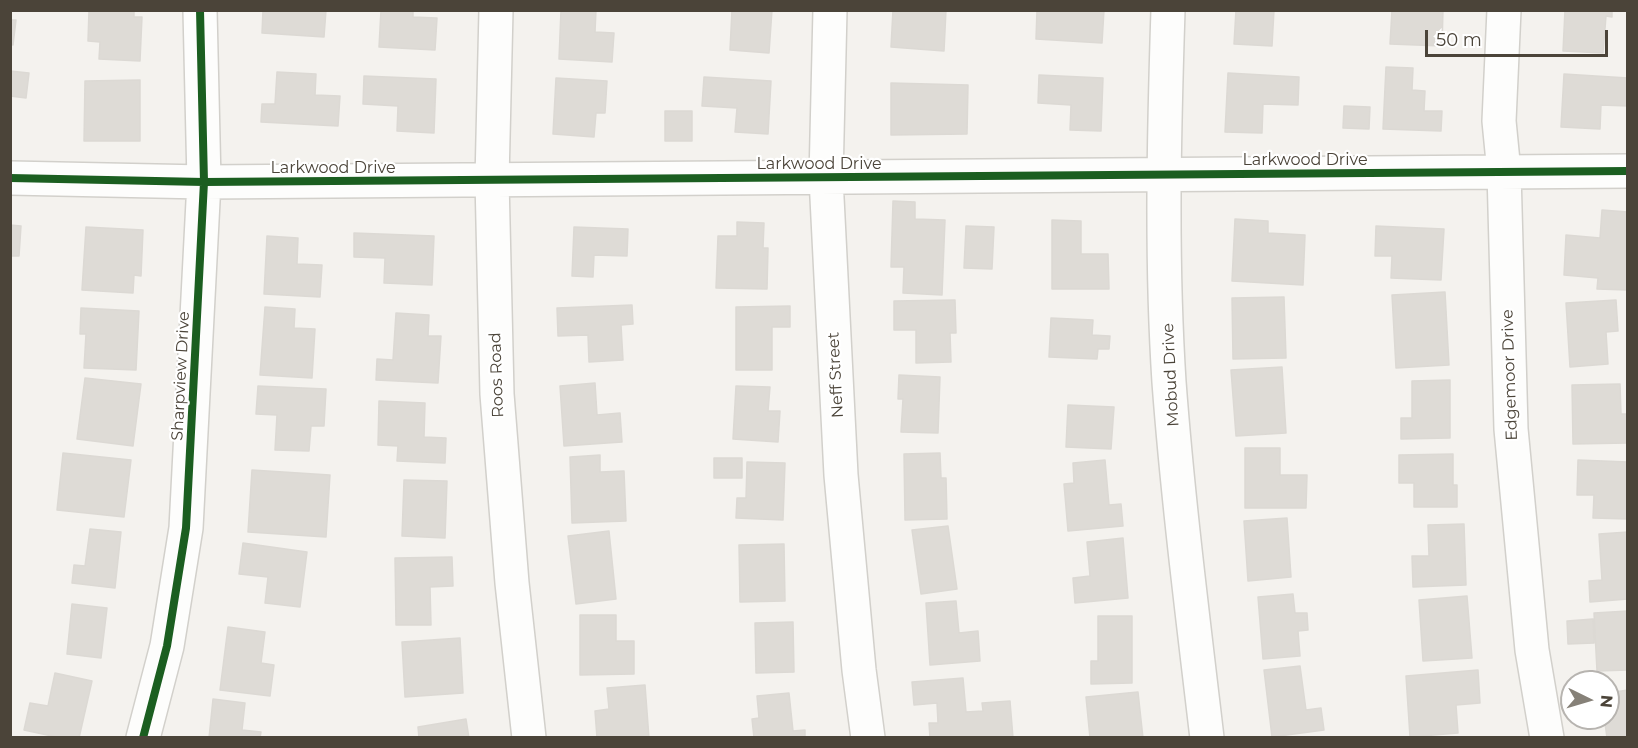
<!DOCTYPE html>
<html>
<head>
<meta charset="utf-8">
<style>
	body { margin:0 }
	#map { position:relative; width:1638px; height:748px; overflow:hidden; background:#f4f2ee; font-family:Montserrat,sans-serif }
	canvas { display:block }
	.frame { position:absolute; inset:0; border:12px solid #4b4439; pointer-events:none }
	.north { position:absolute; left:1560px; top:670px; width:60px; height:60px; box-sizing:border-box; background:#fff; border:2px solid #b7b4b0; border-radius:50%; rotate:95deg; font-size:16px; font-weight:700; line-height:24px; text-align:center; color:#4b4439 }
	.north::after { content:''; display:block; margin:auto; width:21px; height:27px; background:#868178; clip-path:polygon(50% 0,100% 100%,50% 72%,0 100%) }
	.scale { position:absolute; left:1425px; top:30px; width:183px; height:27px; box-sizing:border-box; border:3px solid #4b4439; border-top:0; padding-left:8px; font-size:18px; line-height:21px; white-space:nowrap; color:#4b4439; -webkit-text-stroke:4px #fff; paint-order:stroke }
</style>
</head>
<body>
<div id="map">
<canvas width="1638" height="748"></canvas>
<div class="frame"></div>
<div class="north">N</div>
<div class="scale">50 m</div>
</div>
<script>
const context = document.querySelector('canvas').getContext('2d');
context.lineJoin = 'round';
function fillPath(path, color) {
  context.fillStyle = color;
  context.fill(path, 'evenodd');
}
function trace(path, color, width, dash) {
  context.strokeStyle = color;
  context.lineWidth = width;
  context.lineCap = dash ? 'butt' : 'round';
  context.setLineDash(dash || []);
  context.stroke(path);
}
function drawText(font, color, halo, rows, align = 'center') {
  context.font = font + ' Montserrat,sans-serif';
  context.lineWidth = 4.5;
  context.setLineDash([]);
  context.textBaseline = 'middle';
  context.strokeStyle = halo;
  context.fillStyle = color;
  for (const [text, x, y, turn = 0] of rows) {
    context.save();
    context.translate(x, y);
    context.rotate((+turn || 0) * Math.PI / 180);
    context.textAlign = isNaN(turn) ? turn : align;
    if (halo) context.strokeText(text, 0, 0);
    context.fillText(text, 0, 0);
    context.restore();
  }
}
const building = new Path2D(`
	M89 10H134V17H142L140 61 99 59 100 42 88 41Z
	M263 10H326L324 37 262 33Z
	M381 10H413V17L437 18 435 50 379 47Z
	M561 10H596L595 32 614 33 612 62 559 59Z
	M732 10H772L769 53 730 50Z
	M893 10H946L944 51 891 47Z
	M1037 10H1104L1102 43 1036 39Z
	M1236 10H1274L1272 46 1234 44Z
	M1392 10H1443L1442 46 1390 44Z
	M1565 10H1612V17L1606 16 1603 53 1563 51Z
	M10 20H16L13 45 10 44Z
	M1386 67 1413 68 1412 90 1425 91 1424 111H1442L1441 131 1383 129Z
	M10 71 29 73 26 98 10 96Z
	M277 72 316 74 315 95 340 96 338 126 261 122 262 104H275Z
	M1228 73 1299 77 1298 105 1263 104 1262 133 1225 132Z
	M1564 74 1628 78V106L1601 105 1600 129 1561 127Z
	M1039 75 1103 78 1101 131 1070 130 1071 105 1038 103Z
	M364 76 436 79 434 133 397 131 398 106 363 104Z
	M704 77 771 81 768 134 735 132 737 108 702 106Z
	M556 78 607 81 605 113H596L594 137 553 134Z
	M140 80V141H84L85 81Z
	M891 83 968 85 967 134 891 135Z
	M1344 106 1370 107 1369 129 1343 128Z
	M665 111H692V141H665Z
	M893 201 915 202V219L945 220 942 295 903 293 904 267H891Z
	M1602 210 1628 212V290L1597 289 1598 278 1564 275 1566 235 1600 238Z
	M1235 219 1268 221V233L1305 235 1303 285 1232 281Z
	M1052 220 1081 221V254H1108L1109 289H1052Z
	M737 222 764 223 763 248H768L767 289 716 288 718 236H737Z
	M10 225 21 226 19 256H10Z
	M966 226 994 227 992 269 964 268Z
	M1376 226 1444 229 1441 280 1391 278 1392 256H1375Z
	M86 227 143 230 141 276 134 275 133 293 82 290Z
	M574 227 628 229 627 256 594 255 593 277 572 276Z
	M354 233 434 236 432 285 384 283 385 258 354 257Z
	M267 236 298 238 297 264 322 265 320 297 264 294Z
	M1445 292 1449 365 1396 368 1392 295Z
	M1284 297 1286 358 1233 359 1232 298Z
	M955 300 956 333H950L951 362 916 363V330H894V301Z
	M1616 300 1618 331 1606 332 1608 364 1570 367 1566 303Z
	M632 305 633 324 621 325 623 360 589 362 588 335 558 336 557 308Z
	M790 306V327H772V370H736V307Z
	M265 307 295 309 294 328 315 329 312 378 260 375Z
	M81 308 139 311 136 370 84 368 86 334H80Z
	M396 313 429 315 428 336H441L438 383 376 380 377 359 393 360Z
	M1051 318 1093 320 1092 335 1110 336 1109 349H1098L1097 359 1049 357Z
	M1282 367 1286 433 1236 436 1231 370Z
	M899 375 940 377 938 433 901 432 903 399H898Z
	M85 378 141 384 133 446 77 439Z
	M1450 380V438L1401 439V418H1412V381Z
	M595 383 597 415 620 413 622 442 564 446 560 386Z
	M1620 384 1621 414H1628V443L1573 444 1572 385Z
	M258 386 326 389 324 426H311L309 451 275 450 277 415 256 414Z
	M736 386 770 387 768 411H780L778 442 733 439Z
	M379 401 425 403 424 437 446 438 445 463 397 461 398 446 378 445Z
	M1068 405 1114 407 1111 449 1066 447Z
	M1245 448H1280V475H1307L1306 508H1245Z
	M63 453 131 460 124 517 57 510Z
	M940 453 941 478H946L947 519 905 520 904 454Z
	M1453 454V485H1457V507H1414V483H1399V455Z
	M600 455V472L624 471 626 521 572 523 570 457Z
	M714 458H742V478H714Z
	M1105 460 1109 505 1121 504 1123 526 1068 531 1064 484 1074 483 1073 463Z
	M1578 460 1628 462V519L1593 518 1594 495H1577Z
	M747 462 785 463 783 520 736 518 737 498H746Z
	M252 470 330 475 326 537 248 532Z
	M404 480 447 481 445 538 402 536Z
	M1287 518 1291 577 1248 581 1244 521Z
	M1464 524 1466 585 1413 587 1412 556H1429L1428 525Z
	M948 526 957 589 921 594 912 530Z
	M90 529 121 532 115 588 72 583 74 565 85 566Z
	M609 531 616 599 576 604 568 536Z
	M1628 532V599L1590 602 1589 581 1602 580 1599 534Z
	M1123 538 1128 598 1075 603 1073 578 1090 576 1087 542Z
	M243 543 307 552 300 607 265 603 268 577 239 574Z
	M784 544 785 601 740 602 739 545Z
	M452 557 453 586 430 587 431 625H396L395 558Z
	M1293 594 1295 613H1307L1308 630 1298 631 1300 656 1263 659 1258 597Z
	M1467 596 1472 658 1423 661 1419 600Z
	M956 601 959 633 978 631 980 661 930 665 926 603Z
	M72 604 107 608 101 658 67 654Z
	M1628 611V670L1597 671 1594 613Z
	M580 615H616V641H634V674L580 675Z
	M1098 616H1132V683L1091 684V661H1098Z
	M1593 619 1594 643 1568 644 1567 621Z
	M793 622 794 672 756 673 755 623Z
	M228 627 265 632 261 663 274 665 270 696 220 690Z
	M460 638 463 693 405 697 402 642Z
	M1300 666 1306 710 1321 708 1324 730 1272 737 1264 670Z
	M1478 670 1480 703 1456 705 1458 733 1410 737 1406 676Z
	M55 673 92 681 79 738H61L24 730 30 703 48 706Z
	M963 678 966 712 983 711 982 703 1010 701 1013 738H930L929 723H938L937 703 914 705 912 682Z
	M645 685 649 738H597L595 711 609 709 607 688Z
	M1628 690V738H1607L1605 723 1594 724V718H1608V693Z
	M1138 692 1143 738H1090L1086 697Z
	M789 693 793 731 805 730V738H754L752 719 759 718 757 696Z
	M213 699 245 703 242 730 261 732 260 738H209Z
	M466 719 469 738H419L418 727Z`);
const minor = new Path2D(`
	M496 10 492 180 497 394 512 583 529 738
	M830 10 826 178 841 475 859 670 868 738
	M1168 10C1164 134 1161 258 1169 382 1178 501 1193 619 1207 738
	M1504 10 1499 121 1504 172 1511 429 1532 650 1547 738
	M10 178 204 182 1628 171
	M143 738 167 646 186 528 204 182 200 10`);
const cycleway = new Path2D(`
	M10 178 204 182 1628 171
	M143 738 167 646 186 528 204 182 200 10`);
const streetNames = [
	["Larkwood Drive",1305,160],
	["Larkwood Drive",819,164],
	["Larkwood Drive",333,168],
	["Roos Road",497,375,-92],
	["Neff Street",836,375,-93],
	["Mobud Drive",1171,375,-93],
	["Edgemoor Drive",1510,375,-92],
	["Sharpview Drive",181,376,-87]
];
fillPath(building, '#dedbd6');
trace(building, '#dcd9d4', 1.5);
trace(minor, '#d2d0cb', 36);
trace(minor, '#fdfdfc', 33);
trace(cycleway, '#1b5e20', 8);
drawText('16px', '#4b4439', '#fff', streetNames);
</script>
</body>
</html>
